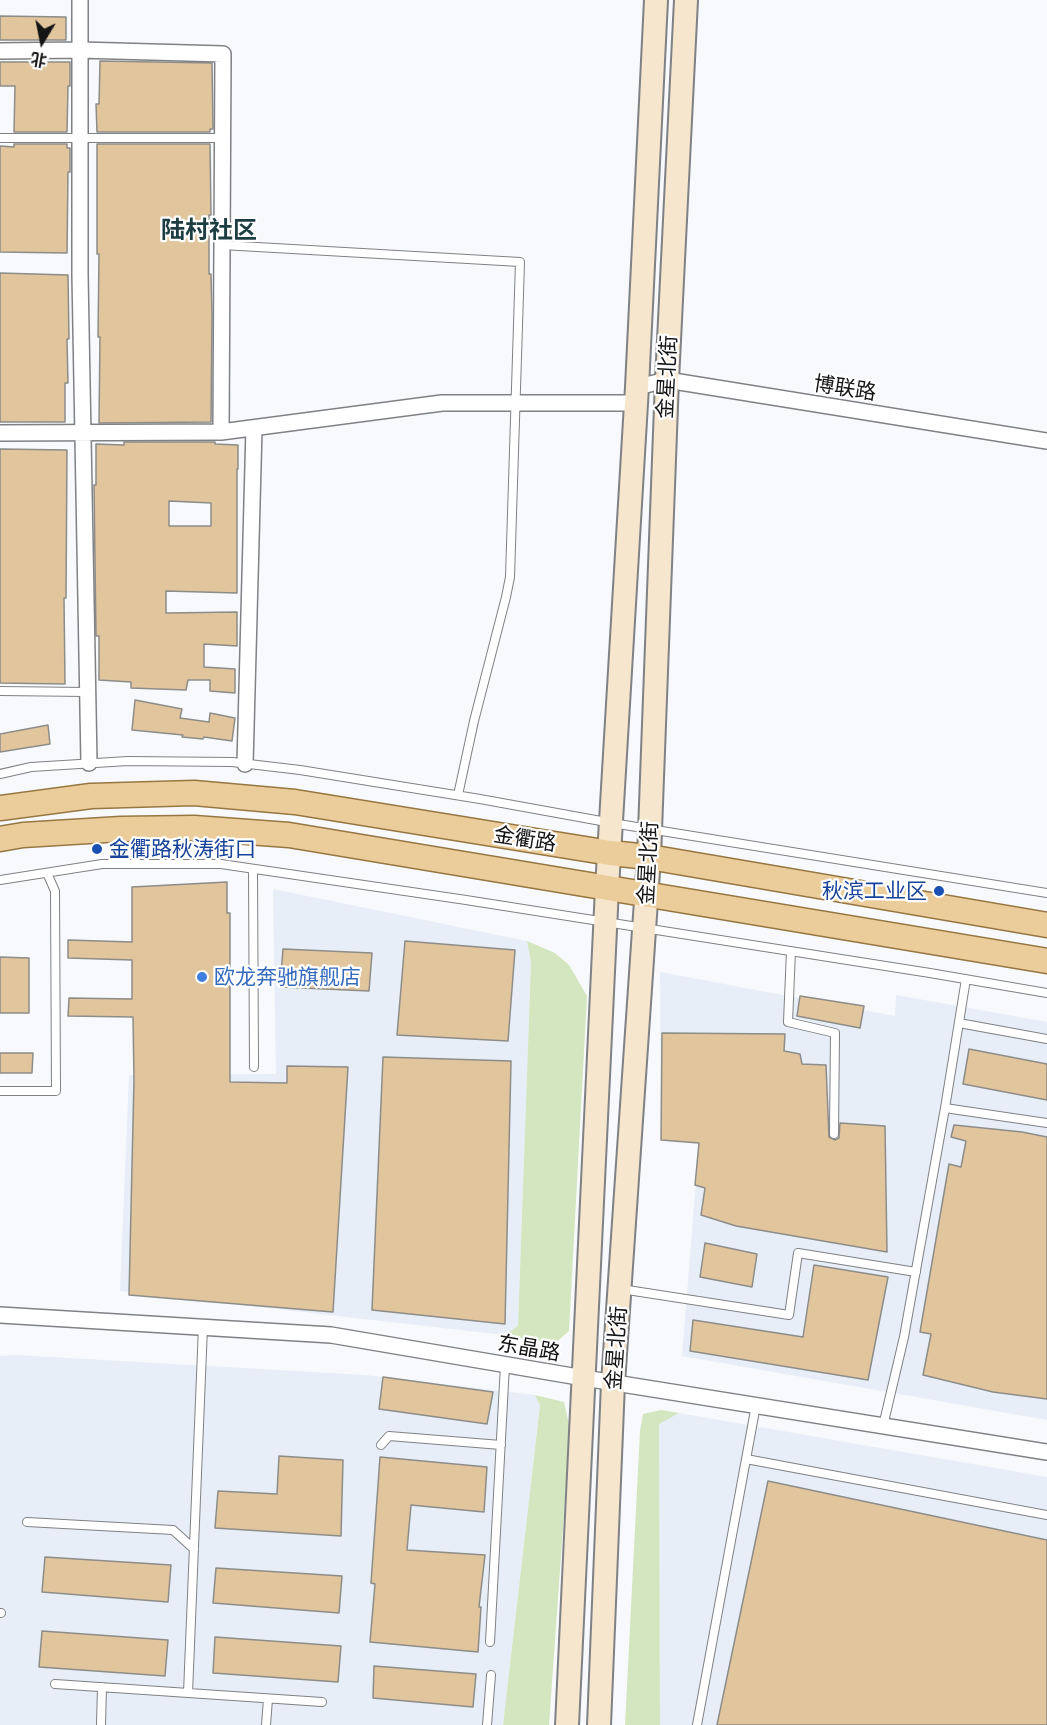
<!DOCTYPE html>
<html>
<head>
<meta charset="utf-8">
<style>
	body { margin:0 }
	#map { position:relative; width:1047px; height:1725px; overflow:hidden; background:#f7f9fc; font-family:Commissioner,"Noto Sans SC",sans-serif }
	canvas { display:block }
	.north { position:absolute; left:12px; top:12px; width:60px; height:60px; -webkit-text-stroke:4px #fff; paint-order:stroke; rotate:190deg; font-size:16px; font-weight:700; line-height:24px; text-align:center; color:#141415 }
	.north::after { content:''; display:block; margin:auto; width:21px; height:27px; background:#141415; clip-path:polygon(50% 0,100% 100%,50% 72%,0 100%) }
</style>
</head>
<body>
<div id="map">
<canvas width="1047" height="1725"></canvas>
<div class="north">北</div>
</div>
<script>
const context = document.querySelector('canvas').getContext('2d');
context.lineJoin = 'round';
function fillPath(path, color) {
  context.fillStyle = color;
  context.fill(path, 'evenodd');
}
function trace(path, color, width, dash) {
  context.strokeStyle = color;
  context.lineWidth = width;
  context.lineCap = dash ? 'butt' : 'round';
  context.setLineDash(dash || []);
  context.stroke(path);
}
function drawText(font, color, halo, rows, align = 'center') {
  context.font = font + ' Commissioner,"Noto Sans SC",sans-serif';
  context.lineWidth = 4.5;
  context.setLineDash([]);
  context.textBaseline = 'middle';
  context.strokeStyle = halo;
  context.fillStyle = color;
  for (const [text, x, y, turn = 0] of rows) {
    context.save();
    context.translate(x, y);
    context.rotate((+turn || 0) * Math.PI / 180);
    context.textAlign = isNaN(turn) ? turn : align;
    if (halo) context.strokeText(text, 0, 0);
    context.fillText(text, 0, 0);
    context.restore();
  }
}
const built = new Path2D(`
	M273 889 527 941 531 962 518 1326 504 1335 120 1291 129 1075 276 1074Z
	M660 972 895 1016 896 995 1047 1022V1420L682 1356 699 1144 661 1140Z
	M16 1355 365 1375 535 1395 540 1404 503 1725H0V1356Z
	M679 1413 1047 1477V1725H660L659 1423Z`);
const green = new Path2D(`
	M527 941 555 953 569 965 587 996 569 1331 554 1344 504 1335 518 1326 531 962Z
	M535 1395 564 1402 570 1429 549 1725H503L540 1405Z
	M661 1410 679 1413 659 1424 660 1725H625L640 1431 643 1414Z`);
const building = new Path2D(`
	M0 16 66 17V40H0Z
	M100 61 212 63 213 129H210V132H97L96 104H99Z
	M0 62H70V86H68L67 132H14L15 86H0Z
	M14 144H67V148H70V172H68L67 253 0 252V146L14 147Z
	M97 144H210L211 215H209V274H211L212 316 211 422 99 423 100 337H98L99 254H97Z
	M0 273 68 275 69 339H67L68 383H65V422H0Z
	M124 442H215V444L238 445V469H237V593L166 591V613L237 612V646L204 644V667L235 669V693L210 691V680H188L186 690 131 688V682L99 680V636H96L94 485H96V444L124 445ZM169 501 211 503V526H169Z
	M0 449 67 450 66 598H64L65 684 0 683Z
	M135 700 182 709 180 718 209 722 210 713 235 718 232 741 204 737 203 739 182 737 183 735 132 730Z
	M48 725 50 744 0 752V734Z
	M227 882V913H230V1082L287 1083V1066L348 1067 333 1312 129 1295 134 1080 133 1017 68 1016 69 998 132 999V960L68 958V940L132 942V887Z
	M405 941 515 950 508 1041 397 1035Z
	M283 949 372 953 369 991 280 987Z
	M0 957 29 958V1013H0Z
	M800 996 864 1006 860 1028 797 1016Z
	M662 1033 785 1034 784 1051 800 1054 802 1064 826 1065 829 1137 835 1140 839 1138 840 1123 885 1126 887 1252 736 1226 701 1215 705 1188 695 1185 699 1143 661 1140Z
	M969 1049 1047 1064V1100L963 1084Z
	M0 1053H33L32 1073H0Z
	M383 1057 511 1061 505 1324 372 1310Z
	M954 1125 1022 1132 1047 1137V1399L993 1392 923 1375 931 1334 920 1332 949 1164 961 1167 966 1141 951 1137Z
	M705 1243 757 1254 752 1287 700 1277Z
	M814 1265 888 1277 868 1380 690 1351 693 1320 803 1337Z
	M383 1377 493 1392 487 1424 379 1409Z
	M279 1456 343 1460 341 1536 215 1528 218 1491 277 1494Z
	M380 1457 487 1467 484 1512 411 1505 407 1550 485 1555 479 1607H481L478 1652 370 1642 375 1584 371 1583Z
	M768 1481 1047 1540V1725H717Z
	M45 1557 171 1565 168 1602 42 1592Z
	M216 1568 342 1576 339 1613 213 1603Z
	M42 1631 168 1640 165 1676 39 1667Z
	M215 1637 341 1646 338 1682 213 1673Z
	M374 1666 476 1674 473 1707 373 1698Z`);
const service = new Path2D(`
	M0 138H222
	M222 245 520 262 510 577 506 597 474 721 458 795
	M0 691 87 692
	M0 774 31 767 128 761 232 762 300 770 480 799 612 823 1047 893
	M253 869 254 1067
	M0 880 102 864H221L466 900 930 973 1047 993
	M791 951 788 1022 835 1033 834 1134
	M959 1023 1047 1039
	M0 1091H56L55 891 47 873
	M945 1108 1047 1123
	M621 1289 789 1315 798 1253 916 1272
	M883 1426 904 1337 945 1108 966 979
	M381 1445 389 1436 501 1445
	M746 1459 1047 1515
	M27 1522 173 1530 194 1549
	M0 1613H1
	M490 1642 505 1365
	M55 1684 322 1702
	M188 1693 203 1327
	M101 1725 102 1687
	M266 1725 268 1699
	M487 1725 491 1675
	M697 1725 756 1405`);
const minor = new Path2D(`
	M80 0V275L89 763
	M0 51 80 50 223 54 221 432
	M637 387 667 380 1047 441
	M0 433 221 432 442 403H636
	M245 764 254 428
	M0 1315 331 1335 584 1378 1047 1452`);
const secondary = new Path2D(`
	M567 1725 607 888 637 387 656 0
	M599 1725 613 1383 649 857 667 380 686 0`);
const primary = new Path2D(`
	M0 808 91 796 194 793 295 802 610 853 649 857 1047 925
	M0 839 23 835 121 829 194 828 289 835 1047 961`);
const markers = [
	[97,849,6,"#1a4fb4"],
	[939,891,6,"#1a4fb4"],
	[202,977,6,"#3f7fe0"]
];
const streetNames = [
	["金星北街",667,377,-87],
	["博联路",845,388,9],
	["金衢路",525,839,9],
	["金星北街",648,863,-87],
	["东晶路",529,1348,10],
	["金星北街",616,1348,-86]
];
const transitNames = [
	["金衢路秋涛街口",109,849],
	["秋滨工业区",927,891,"right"]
];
const shopNames = [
	["欧龙奔驰旗舰店",214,977]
];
const quarterNames = [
	["陆村社区",209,230]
];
fillPath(built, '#e7eef7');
fillPath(green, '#d3e6bf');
fillPath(building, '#e1c69d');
trace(building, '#8d8c89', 1.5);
trace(service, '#7f8184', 10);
trace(minor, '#7f8184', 18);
trace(secondary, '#7f8184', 26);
trace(primary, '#977741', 27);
trace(service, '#fff', 8);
trace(minor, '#fff', 15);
trace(secondary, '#f5e6cd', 22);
trace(primary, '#ebcd9b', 24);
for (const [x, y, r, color] of markers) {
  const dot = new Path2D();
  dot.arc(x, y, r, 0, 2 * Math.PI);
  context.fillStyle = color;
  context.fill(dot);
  trace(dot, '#fff', 2);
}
drawText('21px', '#141415', '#fff', streetNames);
drawText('21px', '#164399', '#fff', transitNames, 'left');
drawText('21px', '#366cbe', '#fff', shopNames, 'left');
drawText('bold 24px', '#1c3d41', '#fff', quarterNames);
</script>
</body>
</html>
